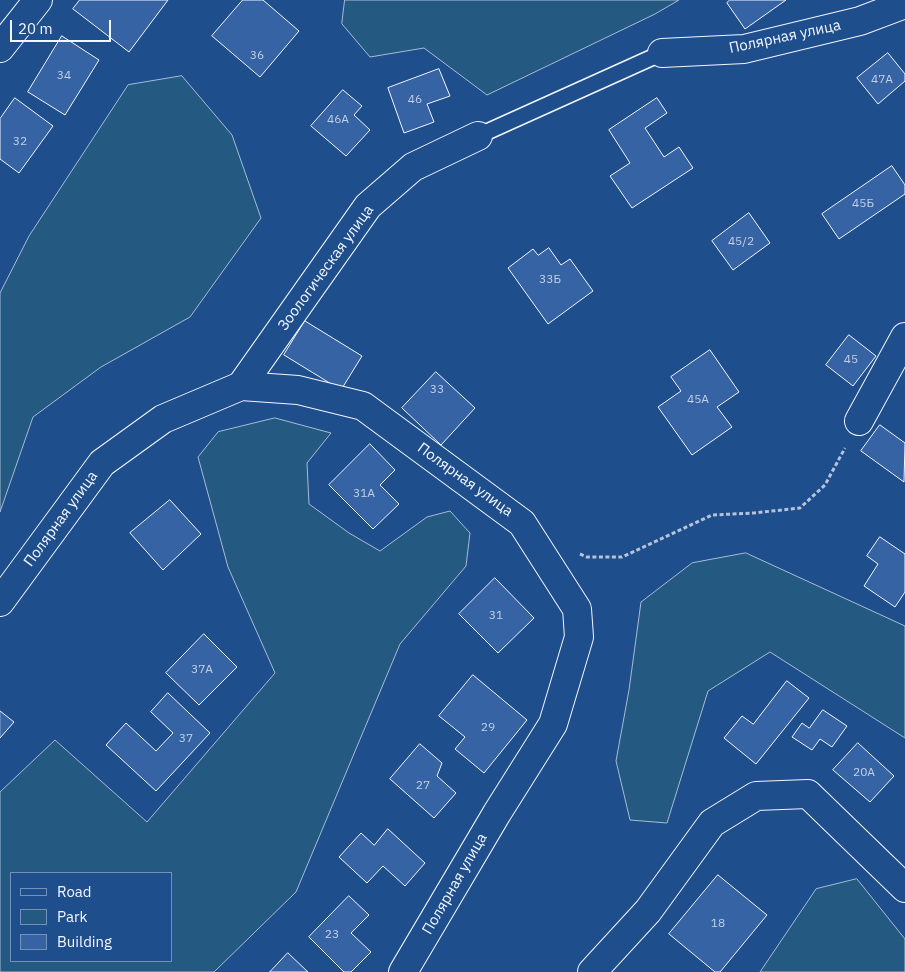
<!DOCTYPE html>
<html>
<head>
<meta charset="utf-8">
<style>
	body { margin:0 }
	#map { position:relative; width:905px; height:972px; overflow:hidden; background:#1f4e8c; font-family:"IBM Plex Sans",sans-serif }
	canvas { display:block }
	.legend { position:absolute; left:10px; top:872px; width:162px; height:90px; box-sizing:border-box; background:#1f4e8c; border:1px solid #7391ba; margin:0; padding:6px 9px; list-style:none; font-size:15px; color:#f2f6ff }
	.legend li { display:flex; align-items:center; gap:10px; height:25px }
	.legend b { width:25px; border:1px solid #7391ba }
	.scale { position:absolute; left:10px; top:20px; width:101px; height:22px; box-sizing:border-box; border:2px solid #f2f6ff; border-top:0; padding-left:6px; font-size:15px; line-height:18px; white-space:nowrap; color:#f2f6ff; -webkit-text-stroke:4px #1f4e8c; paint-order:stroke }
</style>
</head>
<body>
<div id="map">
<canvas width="905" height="972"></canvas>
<ul class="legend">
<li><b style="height:6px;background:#1f4e8c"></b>Road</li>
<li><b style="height:14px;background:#245a82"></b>Park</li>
<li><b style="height:14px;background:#3563a3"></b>Building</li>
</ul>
<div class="scale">20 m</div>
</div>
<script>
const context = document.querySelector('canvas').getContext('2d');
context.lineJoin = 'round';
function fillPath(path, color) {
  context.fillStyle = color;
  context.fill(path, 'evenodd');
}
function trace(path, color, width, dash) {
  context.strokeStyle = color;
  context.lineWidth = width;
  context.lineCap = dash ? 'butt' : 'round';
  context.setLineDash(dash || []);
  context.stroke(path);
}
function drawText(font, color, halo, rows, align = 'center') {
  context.font = font + ' "IBM Plex Sans",sans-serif';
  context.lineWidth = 4;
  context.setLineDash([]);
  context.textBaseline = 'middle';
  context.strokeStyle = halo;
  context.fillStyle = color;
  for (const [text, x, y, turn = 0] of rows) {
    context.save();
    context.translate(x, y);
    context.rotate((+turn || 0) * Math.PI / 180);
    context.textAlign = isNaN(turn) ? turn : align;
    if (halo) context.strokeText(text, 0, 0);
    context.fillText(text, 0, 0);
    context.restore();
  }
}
const green = new Path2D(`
	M345 0H679L655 14 487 95 424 48 370 57 342 24Z
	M182 76 232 135 261 218 190 317 101 367 33 417 0 512V293L29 236 128 85Z
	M275 418 331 433 307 463 309 504 349 533 380 551 427 517 450 511 470 533 466 566 400 644 296 892 214 972H0V792L55 740 147 822 275 673 228 567 198 457 218 432ZM11 873H171V961H11Z
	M746 553 905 626V738L770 652 708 691 667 823 630 820 616 761 629 690 641 602 692 563Z
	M857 879 905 939V972H760L816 889Z`);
const building = new Path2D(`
	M80 0H168L129 52 73 9Z
	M243 0H263L299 31 260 77 212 36Z
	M730 0H786L745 29 727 3Z
	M62 36 99 60 65 115 28 92Z
	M888 53 905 74V81L878 104 857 78Z
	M439 69 450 96 427 104 434 122 404 133 388 88Z
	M343 90 362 106 354 115 370 130 346 156 311 126Z
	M15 98 53 126 19 173 0 159V119Z
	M657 98 667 113 645 128 664 157 679 147 693 168 632 208 610 176 630 163 609 130Z
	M892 166 905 185V194L839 239 822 214Z
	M749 213 770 243 733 270 712 241Z
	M549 248 561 265 570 259 593 291 548 324 508 268 533 249 538 255Z
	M305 321 362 356 341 390 284 355Z
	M849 335 876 356 853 386 826 365Z
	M710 350 739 392 717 407 732 427 692 455 658 407 681 391 671 377Z
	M436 372 475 408 441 445 402 408Z
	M880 425 905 443 904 482 861 451Z
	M370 444 395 470 380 485 399 504 373 529 329 485Z
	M170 500 201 534 163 570 130 533Z
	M880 537 905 554V592L895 607 864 586 878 564 867 556Z
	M495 578 534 618 498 653 459 614Z
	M204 634 237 667 199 705 166 673Z
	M473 675 527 720 484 773 455 749 465 737 439 716Z
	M787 681 809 698 756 764 724 738 742 716 753 724Z
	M168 693 210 733 156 791 106 745 126 723 156 751 173 733 151 712Z
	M823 710 847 726 832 747 820 739 812 750 792 737 802 723 809 728Z
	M0 711 14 722 0 738Z
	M858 743 894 776 870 802 833 770Z
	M420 744 442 763 437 776 456 793 434 818 390 779Z
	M388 829 425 863 405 886 383 866 367 883 339 857 361 833 374 845Z
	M718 875 767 915 720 972H715L669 934Z
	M349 896 369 915 351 933 371 952 351 972H344L309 937Z
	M288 953 308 972H270Z`);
const path = new Path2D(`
	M580 554 587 557H622L712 515 754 513 800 508 825 485 845 448`);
const service = new Path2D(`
	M478 136 662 53`);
const minor = new Path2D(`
	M0 48 38 0
	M662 53 744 49 860 21 905 4
	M241 386 368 206 413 167 478 136
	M859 421 905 337
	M0 602 102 463 163 419 241 386 298 390 363 406 522 523 577 609 579 637 553 724 497 813 403 972
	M592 972 648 911 712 823 756 796 808 794 905 888`);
const numberNames = [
	["36",257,56],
	["34",64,76],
	["47А",882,80],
	["46",415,100],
	["46А",338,120],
	["32",20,142],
	["45Б",863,204],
	["45/2",741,242],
	["33Б",550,280],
	["45",851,360],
	["33",437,390],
	["45А",698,400],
	["31А",364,494],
	["31",496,616],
	["37А",202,670],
	["29",488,728],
	["37",186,739],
	["20А",864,773],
	["27",423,786],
	["18",718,924],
	["23",332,935]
];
const streetNames = [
	["Полярная улица",785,37,-12],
	["Зоологическая улица",326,268,-54],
	["Полярная улица",465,480,36],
	["Полярная улица",61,519,-54],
	["Полярная улица",455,884,-60]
];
fillPath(green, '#245a82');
trace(green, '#a8bbd7', 1);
fillPath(building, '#3563a3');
trace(building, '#f2f6ff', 1);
trace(service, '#f2f6ff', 18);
trace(minor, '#f2f6ff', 30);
trace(path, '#b3c4dc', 3, [4, 2.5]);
trace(service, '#1f4e8c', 15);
trace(minor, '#1f4e8c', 28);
drawText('12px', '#c3d1e8', null, numberNames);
drawText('15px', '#f2f6ff', '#1f4e8c', streetNames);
</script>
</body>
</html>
